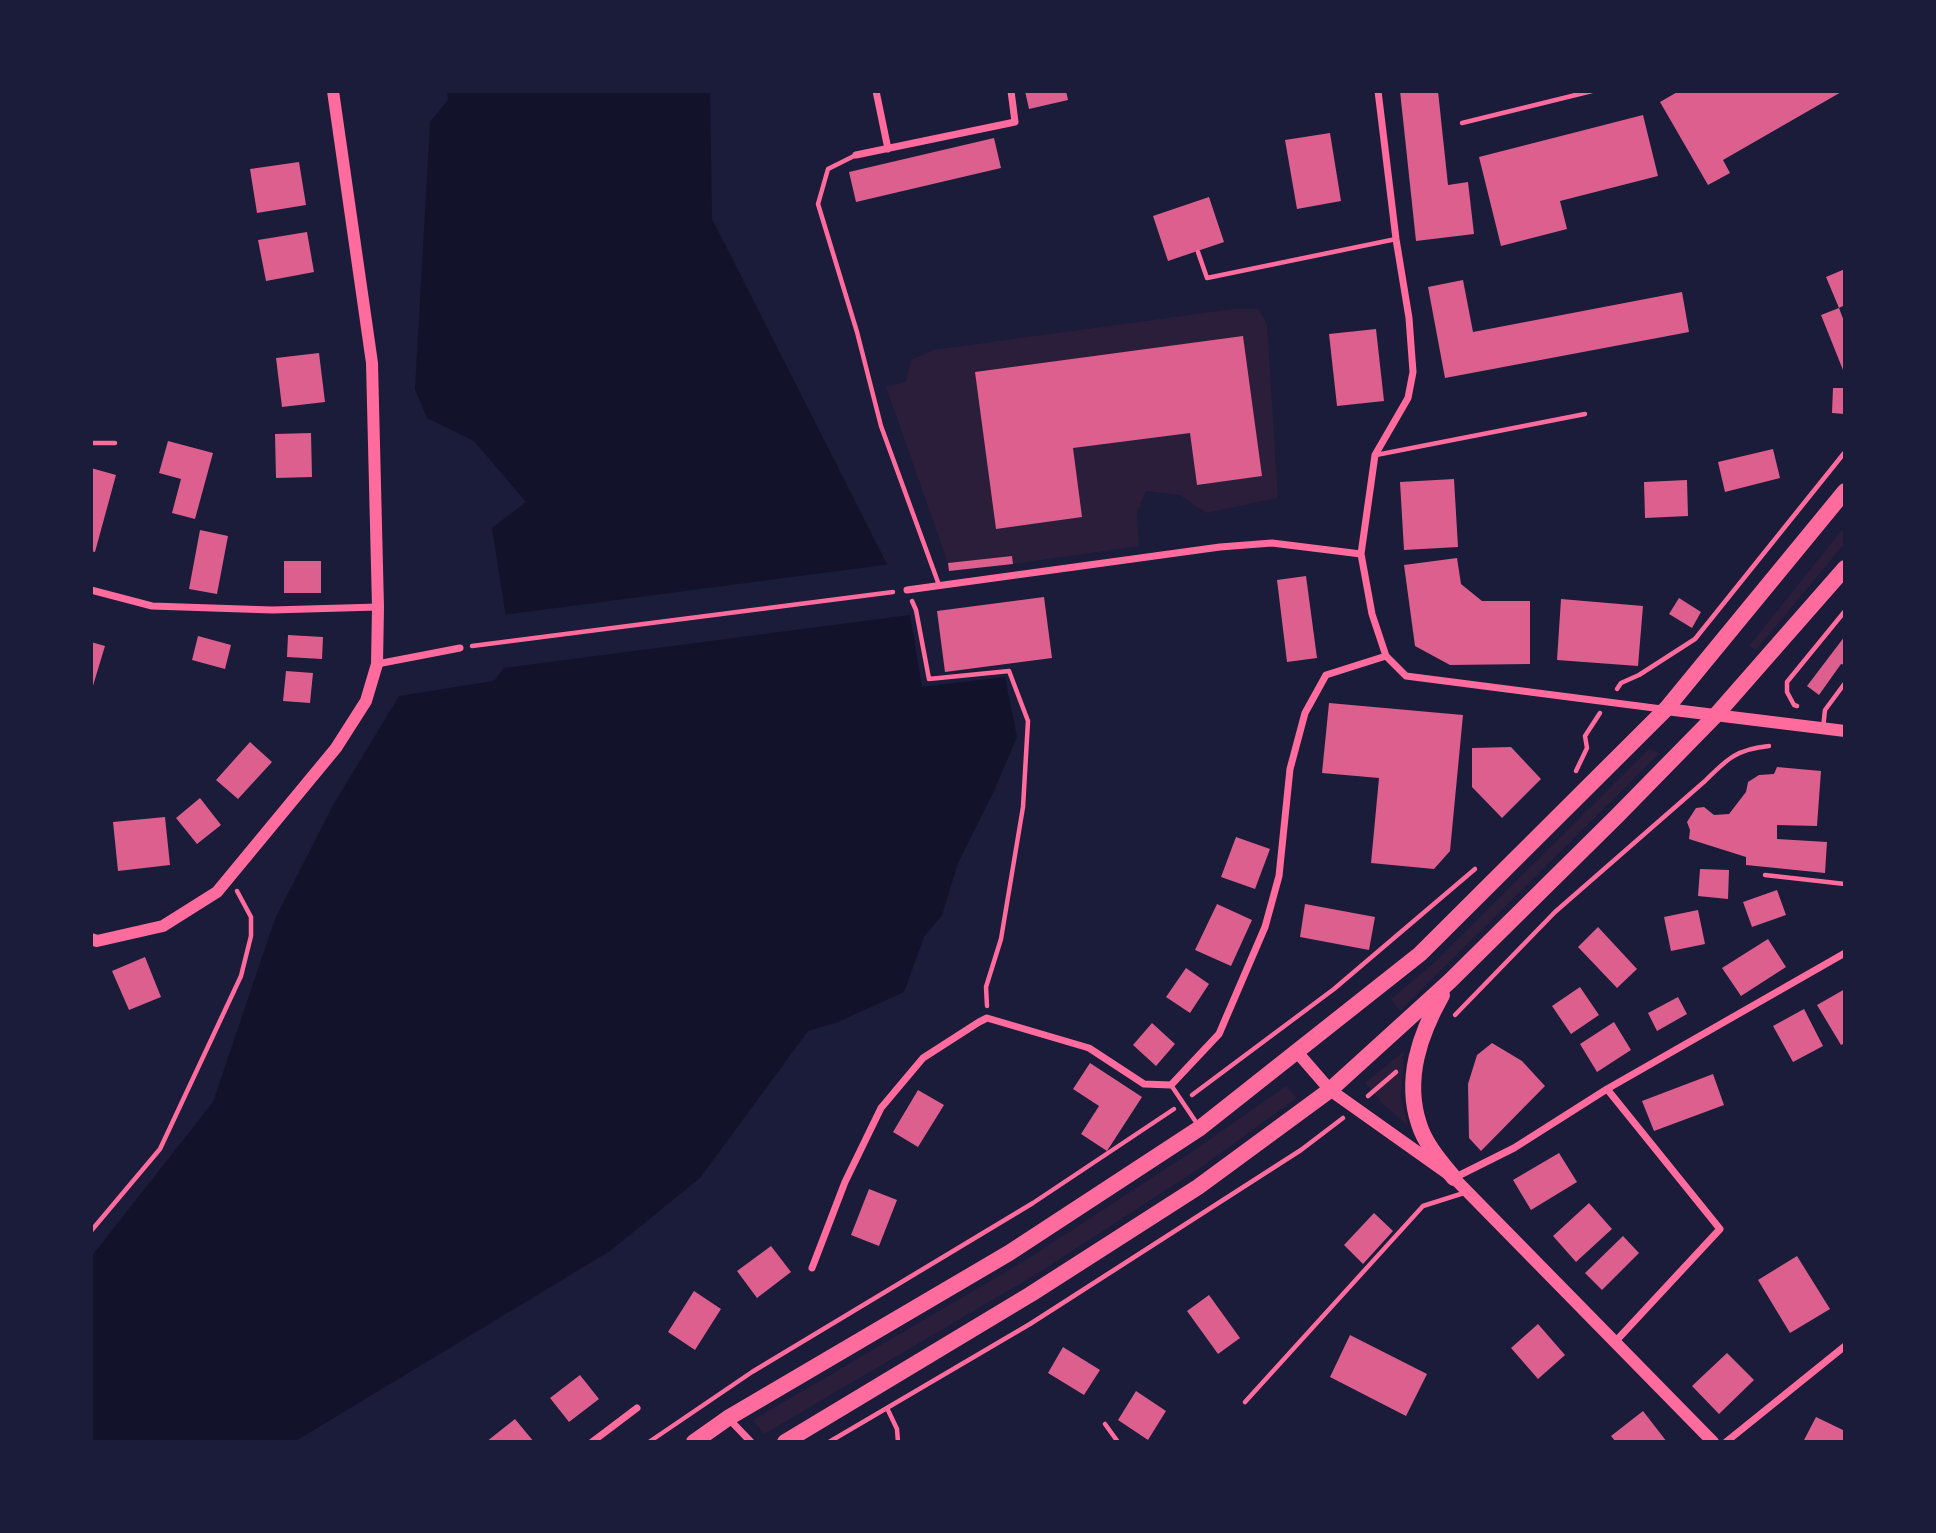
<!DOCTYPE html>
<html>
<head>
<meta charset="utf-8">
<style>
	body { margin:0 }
	#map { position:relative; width:1936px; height:1533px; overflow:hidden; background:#1b1b3a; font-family:Montserrat,sans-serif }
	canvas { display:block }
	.frame { position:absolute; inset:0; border:93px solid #1b1b3a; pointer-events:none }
</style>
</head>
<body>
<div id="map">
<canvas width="1936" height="1533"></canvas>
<div class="frame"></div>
</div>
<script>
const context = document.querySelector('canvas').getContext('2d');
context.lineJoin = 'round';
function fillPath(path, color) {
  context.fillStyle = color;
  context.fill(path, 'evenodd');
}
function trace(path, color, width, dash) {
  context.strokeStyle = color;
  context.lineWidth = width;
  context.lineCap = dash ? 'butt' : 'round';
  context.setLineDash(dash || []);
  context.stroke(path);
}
const green = new Path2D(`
	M1233 309H1259L1267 325 1278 498 1206 513 1180 495 1146 491 1137 512 1139 546 1013 564 1012 556 948 563 886 387 906 382 911 360 933 350Z
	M1845 526V543L1756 650 1749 646Z
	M1649 749 1660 753 1400 1011 1391 999 1436 961Z
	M1404 1051 1401 1098 1408 1126 1381 1102 1365 1083Z
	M1286 1086 1297 1098 1200 1168 1035 1275 764 1434 753 1420 1026 1260 1193 1151Z`);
const water = new Path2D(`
	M447 91H710L712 219 890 570 910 615 922 687 1005 677 1017 737 993 793 958 863 942 915 924 937 904 992 838 1022 808 1031 700 1178 610 1251 294 1442H91V1257L213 1102 275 919 332 807 399 696 494 681 504 668 506 617 492 528 526 502 474 441 427 418 415 389 430 122 448 100Z`);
const pier = new Path2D(`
	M891 564 909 603 910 615 504 668 502 650V615Z`);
const building = new Path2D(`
	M1025 91H1066L1068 100 1029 109Z
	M1400 91H1438L1448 185 1468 182 1474 234 1416 241Z
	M1679 91H1843L1723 160 1730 173 1708 185 1660 102Z
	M1643 115 1658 176 1560 201 1567 229 1501 246 1479 157Z
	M1330 133 1341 201 1297 209 1285 140Z
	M994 138 1001 168 856 202 849 172Z
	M299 162 306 205 257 213 250 169Z
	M1209 197 1224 242 1168 261 1153 216Z
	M307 232 314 272 266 281 258 240Z
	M1845 269V305L1839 308 1826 277Z
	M1463 280 1473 332 1682 292 1689 332 1445 378 1428 287Z
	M1839 308 1845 324V375L1821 315Z
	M1376 329 1384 401 1337 406 1329 334Z
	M1243 336 1262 476 1197 485 1190 433 1073 448 1082 517 996 529 975 372Z
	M319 353 325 402 282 407 276 358Z
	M1833 388H1845V414L1832 413Z
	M311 433 312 477 276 478 275 434Z
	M168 441 213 453 195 519 172 513 181 479 159 473Z
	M1773 449 1780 478 1725 492 1718 462Z
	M91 468 116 475 95 552 91 551Z
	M1454 479 1458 547 1404 550 1400 482Z
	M1687 480 1688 516 1645 518 1644 482Z
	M200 530 228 536 217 594 189 589Z
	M1012 556 1013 564 949 571 948 563Z
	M1457 558 1461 584 1482 601H1530V664L1450 665 1415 646 1404 565Z
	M284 561H321V593H284Z
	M1306 576 1317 658 1287 662 1277 580Z
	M1044 597 1052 658 945 672 937 611Z
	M1679 598 1701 612 1692 628 1669 614Z
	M1561 599 1643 606 1638 666 1557 660Z
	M288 635 323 637 322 659 287 657Z
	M198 636 231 645 225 669 192 660Z
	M1845 636V665L1841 664 1819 695 1807 686Z
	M91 642 105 646 92 689 91 688Z
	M286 671 313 673 310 703 283 701Z
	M1329 703 1463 715 1450 851 1434 869 1371 863 1379 778 1322 773Z
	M250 742 272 762 238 799 216 780Z
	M1511 747 1541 779 1502 818 1472 787V748Z
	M1777 767 1821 771 1817 826 1777 825V839L1827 842 1825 873 1746 865V857L1689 839 1690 830 1687 822 1696 808 1704 807 1714 815 1729 814 1746 792 1748 782 1759 775 1774 774Z
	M200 798 221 825 197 844 176 818Z
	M165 817 170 865 118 871 113 822Z
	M1236 837 1270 849 1255 889 1221 877Z
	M1700 869 1729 870 1728 899 1698 896Z
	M1777 890 1786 915 1752 927 1743 902Z
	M1217 904 1252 920 1231 966 1195 950Z
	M1305 904 1375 917 1369 950 1300 937Z
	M1698 910 1705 944 1671 951 1664 917Z
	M1598 927 1637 969 1617 988 1578 947Z
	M1768 939 1786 967 1741 996 1722 968Z
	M145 957 161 997 129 1010 112 971Z
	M1186 968 1209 984 1190 1013 1166 997Z
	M1580 987 1599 1015 1571 1034 1552 1006Z
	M1845 989V1043L1841 1045 1817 1005Z
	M1678 997 1687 1014 1657 1031 1648 1013Z
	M1804 1009 1823 1046 1793 1062 1773 1026Z
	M1614 1022 1631 1050 1597 1072 1580 1044Z
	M1152 1023 1175 1044 1156 1066 1133 1045Z
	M1492 1043 1522 1061 1545 1086 1481 1151 1469 1138 1468 1084 1477 1055Z
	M1090 1063 1142 1097 1107 1151 1081 1134 1099 1106 1073 1089Z
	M1713 1074 1724 1105 1654 1131 1642 1101Z
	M918 1090 944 1105 918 1147 893 1132Z
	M1559 1153 1577 1182 1531 1210 1513 1180Z
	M869 1189 897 1200 879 1246 851 1235Z
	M1589 1203 1612 1229 1576 1262 1553 1236Z
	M1374 1213 1393 1231 1363 1264 1344 1245Z
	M1623 1236 1639 1253 1602 1290 1585 1273Z
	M771 1246 791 1272 757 1298 737 1271Z
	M1797 1256 1830 1309 1790 1333 1758 1280Z
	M694 1291 721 1309 695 1350 668 1332Z
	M1209 1295 1240 1338 1218 1354 1187 1311Z
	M1538 1324 1565 1355 1538 1379 1511 1348Z
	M1350 1335 1427 1374 1406 1416 1330 1377Z
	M1063 1347 1100 1370 1084 1395 1048 1373Z
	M1727 1353 1754 1380 1719 1414 1692 1386Z
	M580 1375 599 1399 569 1422 550 1398Z
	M1136 1391 1166 1411 1148 1440 1118 1420Z
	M1643 1411 1667 1442H1616L1611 1436Z
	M1816 1417 1845 1431V1442H1803Z
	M515 1419 534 1442H486Z`);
const path = new Path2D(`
	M1462 123 1592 91
	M912 601 916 610 929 679 1009 671 1028 721 1023 807 1001 939 986 987 987 1006
	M472 646 893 592
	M1617 689 1621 683 1639 675 1695 639 1845 452
	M1797 706 1794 705 1787 692V682L1845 611
	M1576 771 1587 748 1585 736 1600 713
	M1455 1015 1555 912 1705 781C1727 759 1737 749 1769 746
	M1192 1095 1334 989 1475 869
	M1368 1096 1396 1072
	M91 1231 160 1149 241 976 251 936V917L237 891
	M887 1408 897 1429 898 1442
	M649 1442 752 1372 1033 1203 1174 1109
	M829 1442 1030 1324 1301 1150 1343 1118`);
const service = new Path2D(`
	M856 155 828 169 818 204 857 332 881 426 939 585
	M1198 252 1207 278 1396 239
	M91 443H115
	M1376 455 1585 414
	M1823 728 1825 710 1845 683
	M1765 875 1845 884
	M1171 1085 1198 1125
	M1245 1402 1423 1206 1467 1192
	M1105 1424 1118 1442`);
const minor = new Path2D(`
	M876 91 888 149
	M1378 91 1396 239 1409 318 1413 372 1408 398 1375 455 1361 554 1372 614 1386 656 1406 676 1662 709
	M856 155 1015 122 1011 91
	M91 590 152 606 272 610 378 607
	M907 590 1220 547 1272 543 1361 554
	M377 664 460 648
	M1607 1089 1720 1229 1615 1342
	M1454 1178 1514 1148 1607 1089 1845 953
	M812 1268 845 1182 881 1108 923 1058 979 1022 987 1018 1089 1048 1144 1084 1171 1085 1219 1034 1265 927 1279 876 1290 769 1305 713 1326 675 1386 656
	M728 1418 751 1442
	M592 1442 637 1408
	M1726 1442 1845 1346`);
const tertiary = new Path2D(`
	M1666 709 1845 731
	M91 939 97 941 163 926 217 892 336 748 366 701 377 664 378 607 372 363 333 91
	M1297 1052 1330 1090 1454 1178 1713 1442`);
const primary = new Path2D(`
	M1442 995C1420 1034 1404 1079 1419 1124 1425 1144 1441 1162 1454 1178
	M694 1442 728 1418 1009 1253 1200 1128 1420 954 1666 709 1845 491
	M785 1442 1031 1294 1198 1187 1330 1090 1450 981 1617 816 1716 715 1845 568`);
fillPath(green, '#2a1e3b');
fillPath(water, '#12122b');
fillPath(pier, '#1b1b3a');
fillPath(building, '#dd5f8e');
trace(path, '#ff6b9d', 4.5);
trace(service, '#ff6b9d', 4.5);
trace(minor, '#ff6b9d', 7);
trace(tertiary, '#ff6b9d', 12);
trace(primary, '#ff6b9d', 16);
</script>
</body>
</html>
